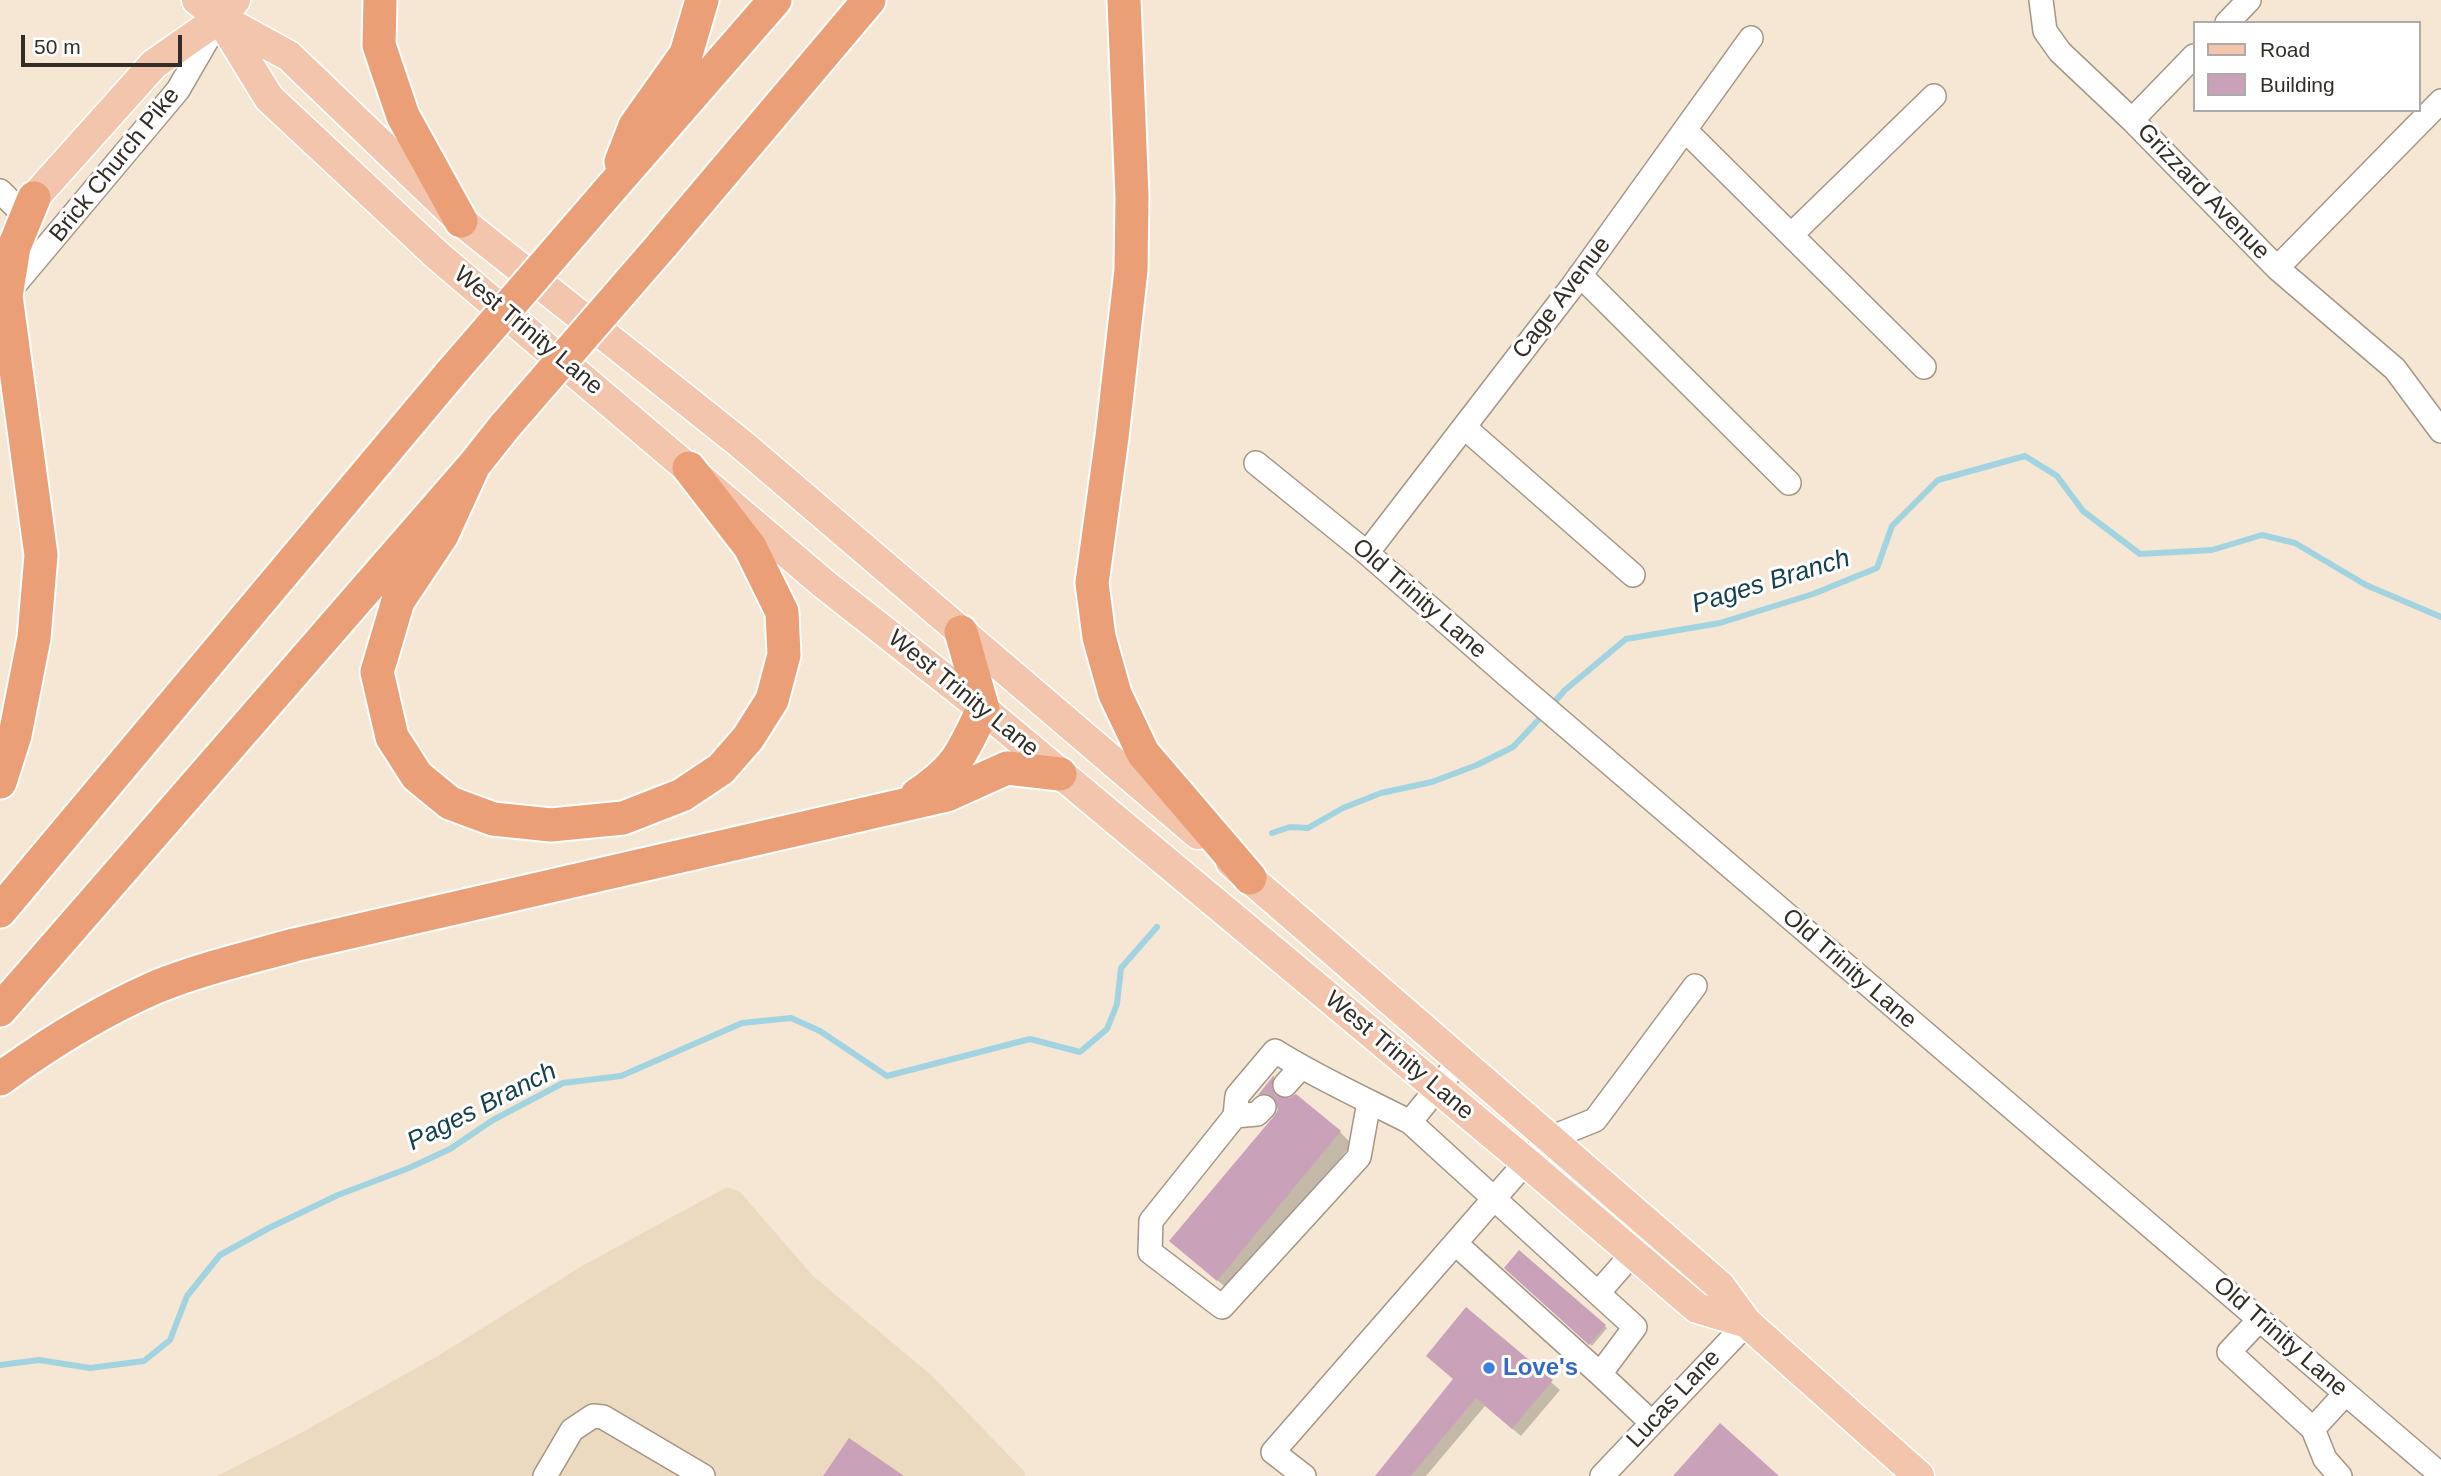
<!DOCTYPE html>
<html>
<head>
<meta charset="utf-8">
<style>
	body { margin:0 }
	#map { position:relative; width:2441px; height:1476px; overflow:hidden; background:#f5e7d4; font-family:Helvetica,sans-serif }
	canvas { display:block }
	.legend { position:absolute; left:2193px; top:21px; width:228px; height:91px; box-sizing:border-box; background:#fff; border:2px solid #adaba8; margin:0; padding:9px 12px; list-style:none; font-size:21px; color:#322d26 }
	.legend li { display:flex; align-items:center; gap:14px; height:35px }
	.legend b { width:35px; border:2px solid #adaba8 }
	.scale { position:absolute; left:21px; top:35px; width:161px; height:32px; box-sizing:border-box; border:4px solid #322d26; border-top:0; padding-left:9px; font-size:21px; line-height:24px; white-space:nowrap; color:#322d26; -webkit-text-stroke:5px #fff; paint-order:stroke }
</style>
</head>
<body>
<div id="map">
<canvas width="2441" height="1476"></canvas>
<ul class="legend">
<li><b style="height:9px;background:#f3c5ad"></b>Road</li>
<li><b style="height:19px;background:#c9a2ba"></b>Building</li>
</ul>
<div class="scale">50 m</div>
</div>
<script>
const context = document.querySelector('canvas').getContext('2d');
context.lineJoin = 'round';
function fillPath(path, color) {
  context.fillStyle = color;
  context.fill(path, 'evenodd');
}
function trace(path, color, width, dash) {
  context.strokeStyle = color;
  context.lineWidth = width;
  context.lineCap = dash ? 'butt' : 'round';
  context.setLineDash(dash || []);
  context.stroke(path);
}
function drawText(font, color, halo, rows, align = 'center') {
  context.font = font + ' Helvetica,sans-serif';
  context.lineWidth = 6;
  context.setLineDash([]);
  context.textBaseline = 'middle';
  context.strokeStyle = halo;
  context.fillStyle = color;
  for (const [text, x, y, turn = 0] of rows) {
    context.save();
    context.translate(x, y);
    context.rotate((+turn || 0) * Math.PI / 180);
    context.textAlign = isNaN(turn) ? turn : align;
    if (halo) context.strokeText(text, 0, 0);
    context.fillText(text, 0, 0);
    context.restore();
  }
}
const built = new Path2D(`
	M727 1187 740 1192 813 1276 930 1374 1024 1471 1025 1476H217L301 1433 441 1354 582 1266Z`);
const shadow = new Path2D(`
	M1274 1078 1285 1089 1283 1099 1340 1132 1352 1144 1230 1291 1171 1241 1276 1117 1279 1105 1271 1106 1260 1095Z
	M1519 1252 1607 1328 1592 1346 1506 1268Z
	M1467 1309 1560 1390 1521 1436 1485 1406 1426 1476H1377L1455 1380Z`);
const stream = new Path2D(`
	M1551 706 1565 690 1626 639 1720 623 1813 594 1877 568 1892 526 1938 480 2025 456 2057 476 2083 511 2140 554 2212 550 2262 535 2295 543 2366 585 2441 617
	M1272 833 1290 827 1308 828 1343 808 1381 793 1432 782 1477 765 1513 747 1544 714
	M0 1365 39 1360 90 1368 144 1361 170 1340 187 1296 220 1255 269 1228 338 1195 409 1168 450 1149 493 1120 563 1083 621 1076 742 1023 791 1018 820 1031 887 1076 1030 1039 1080 1052 1107 1029 1117 1004 1121 968 1157 927`);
const building = new Path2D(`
	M1274 1075 1272 1089 1276 1096 1289 1098 1296 1094 1341 1131 1217 1281 1169 1241 1274 1116 1278 1110 1274 1098 1267 1093 1258 1095Z
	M1519 1250 1606 1325 1589 1345 1504 1268Z
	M1466 1307 1553 1380 1512 1429 1476 1398 1411 1476H1375L1453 1379 1426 1356Z
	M1720 1423 1779 1476H1673Z
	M849 1438 904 1476H823Z`);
const minor = new Path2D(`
	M2041 0 2045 31 2060 52 2132 120 2277 268 2395 369 2441 431
	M2227 23 2249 0
	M2132 120 2194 56
	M1685 130 1924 367
	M0 191 22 213
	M1791 235 1934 96
	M2277 268 2441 101
	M1580 275 1789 483
	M6 295 178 90 218 21
	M1464 427 1633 575
	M1256 463 1367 553 1508 676 2441 1475
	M1367 553 1571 288 1751 38
	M1460 1060 1410 1122 1635 1327 1600 1374 1652 1423
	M1285 1085 1301 1067
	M1369 1102 1359 1157 1222 1307 1150 1252 1151 1221 1235 1116 1237 1096 1275 1051C1318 1078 1365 1099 1410 1122
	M1235 1116 1257 1114 1264 1107
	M1456 1244 1600 1374
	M1598 1293 1654 1229
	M2259 1320 2229 1352 2313 1429 2345 1394
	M2313 1429 2325 1459 2340 1476
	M545 1476 572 1430 593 1416 603 1417 703 1476
	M1304 1476 1273 1452 1526 1162 1550 1138 1595 1120 1695 986
	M1602 1476 1747 1323`);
const major = new Path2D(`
	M197 0 220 18 289 56 461 221 740 443 1198 834
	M221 20 269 98 438 256 824 584 983 709 1526 1162 1697 1308 1747 1323
	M34 198 154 64 220 18 235 0
	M1231 862 1720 1286 1747 1323 1919 1476`);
const highway = new Path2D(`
	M380 0 379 45 403 116 461 221
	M1124 0 1132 197 1131 270 1112 437 1092 583 1099 637 1115 694 1143 753 1250 878
	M621 162 635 126 686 54 702 0
	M612 187 775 0
	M662 245 869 0
	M474 465 442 535 398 601 377 672 392 737 417 776 450 803 493 819 551 825 623 818 682 795 721 769 748 738 772 700 784 655 782 612 750 547 689 468
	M0 782 15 735 34 638 41 555 6 296 14 247 34 198
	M917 795C958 768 963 751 983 709L961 632
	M0 911 451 373
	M0 1010 474 465 505 426
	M0 1079C49 1043 101 1011 156 987 200 969 248 958 294 945L947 795 1007 768 1060 774`);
const highwayBridge = new Path2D(`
	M451 373 612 187
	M505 426 662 245`);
const markers = [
	[1489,1368,7,"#3f7fe0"]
];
const streetNames = [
	["Brick Church Pike",115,165,-51],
	["Grizzard Avenue",2203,192,46],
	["Cage Avenue",1562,298,-53],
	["West Trinity Lane",528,331,40],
	["Old Trinity Lane",1419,599,41],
	["West Trinity Lane",963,694,39],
	["Old Trinity Lane",1849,969,41],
	["West Trinity Lane",1399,1056,40],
	["Old Trinity Lane",2280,1337,41],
	["Lucas Lane",1674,1399,-47]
];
const shopNames = [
	["Love's",1503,1368]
];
const waterNames = [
	["Pages Branch",1771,582,-17],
	["Pages Branch",482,1107,-27]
];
fillPath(built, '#ecdac0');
fillPath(shadow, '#0003');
trace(stream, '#a1d3e1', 6);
fillPath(building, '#c9a2ba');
trace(minor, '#a39684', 26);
trace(major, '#fff', 33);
trace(highway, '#fff', 37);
trace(minor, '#fff', 23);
trace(major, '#f3c5ad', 30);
trace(highway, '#eb9f77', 33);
trace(highwayBridge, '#fff', 37, []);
trace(highwayBridge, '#eb9f77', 33);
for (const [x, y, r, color] of markers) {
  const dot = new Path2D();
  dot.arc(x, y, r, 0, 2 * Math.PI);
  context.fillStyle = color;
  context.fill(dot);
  trace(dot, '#fff', 2.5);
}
drawText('24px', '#322d26', '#fff', streetNames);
drawText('bold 24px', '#366cbe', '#fff', shopNames, 'left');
drawText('italic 26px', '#15424c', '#fff', waterNames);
</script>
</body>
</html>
